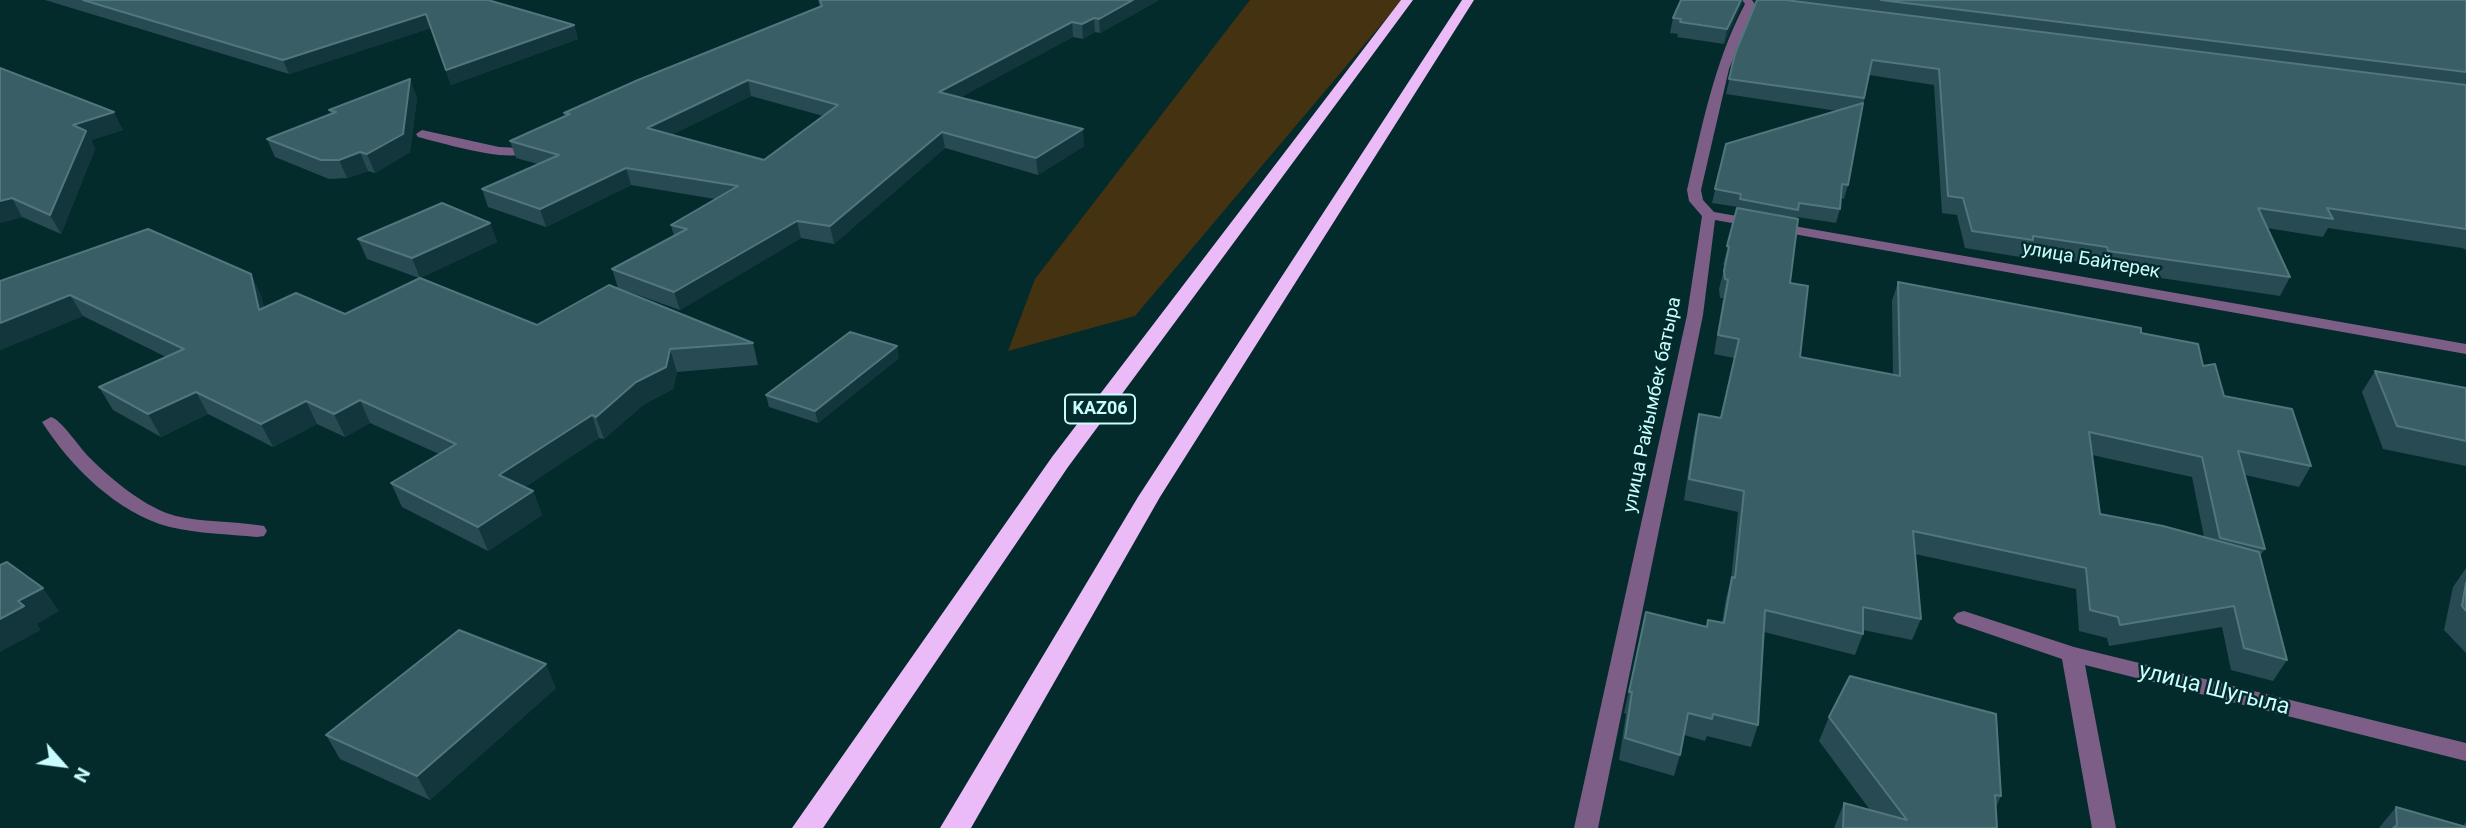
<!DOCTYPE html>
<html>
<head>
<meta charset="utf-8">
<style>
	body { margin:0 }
	#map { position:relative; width:2466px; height:828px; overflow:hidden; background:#032b2c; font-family:Roboto,sans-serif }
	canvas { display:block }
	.north { position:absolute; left:28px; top:730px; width:70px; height:70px; -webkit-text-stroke:5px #032b2c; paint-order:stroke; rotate:118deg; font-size:19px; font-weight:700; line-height:28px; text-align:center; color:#c9fdfe }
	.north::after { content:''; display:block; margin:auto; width:24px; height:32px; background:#c9fdfe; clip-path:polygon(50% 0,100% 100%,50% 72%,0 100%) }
</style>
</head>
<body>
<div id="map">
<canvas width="2466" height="828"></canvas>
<div class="north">N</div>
</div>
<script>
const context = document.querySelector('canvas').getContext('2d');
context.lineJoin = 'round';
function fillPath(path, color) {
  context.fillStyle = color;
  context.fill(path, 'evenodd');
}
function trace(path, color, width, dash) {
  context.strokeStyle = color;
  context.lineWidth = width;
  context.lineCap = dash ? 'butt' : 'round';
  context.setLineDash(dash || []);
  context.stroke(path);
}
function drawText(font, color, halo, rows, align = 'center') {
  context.font = font + ' Roboto,sans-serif';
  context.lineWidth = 5;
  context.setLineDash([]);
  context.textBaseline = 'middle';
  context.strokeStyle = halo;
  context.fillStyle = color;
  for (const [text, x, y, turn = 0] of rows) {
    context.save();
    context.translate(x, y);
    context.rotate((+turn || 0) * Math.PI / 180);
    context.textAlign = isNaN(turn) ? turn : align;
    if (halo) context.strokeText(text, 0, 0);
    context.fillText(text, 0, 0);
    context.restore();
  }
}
const green = new Path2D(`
	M1250 0H1402L1135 316 1008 351 1035 279Z`);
const street = new Path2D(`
	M1742 0H1752L1755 4 1729 69 1701 190 1703 200 1714 212 2466 344V354L1715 220 1703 315 1598 828H1574L1687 315 1702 216 1689 201 1687 190C1702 127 1714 62 1745 4Z
	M422 130 499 147 520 148 526 152C512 164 438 142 418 137L416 134Z
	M51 417C61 419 81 450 91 459 113 481 146 508 176 516 202 522 230 521 257 525L264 526 267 531 264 536 257 537C228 534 199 534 170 527 118 514 70 466 42 422Z
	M1964 611 2074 647 2466 743V761L2085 665 2116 828H2092L2062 659 1957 623 1953 618 1957 613Z`);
const highway = new Path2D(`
	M1401 0H1413L1068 467 823 828H792L1052 457Z
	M1462 0H1474L1160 497 971 828H940L1138 497Z`);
const wall = new Path2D(`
	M45 0H488L574 25 578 39 451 85 431 28 289 74Z
	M818 0H1159L1100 33 1095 32 1083 39 1073 37 960 97 1084 146 1038 175 945 148 834 244 801 238 680 310 618 288 612 269 674 236 671 225 715 199 631 185 546 227 488 207 482 189 538 164 516 158 510 141 565 116 564 113 820 7ZM751 96 823 116 764 160 671 135Z
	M1681 0H1743L1724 44 1677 37 1678 34 1670 33 1673 18Z
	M1757 0H2466V250L2462 248 2328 228 2323 237 2267 228 2290 277 2280 296 2101 269 2099 265 2028 254 2026 258 1965 248 1957 215 1942 213 1934 85 1869 75 1848 185 1844 199 1841 198 1840 209 1836 223 1797 217 1790 283 1800 357 1893 375 1892 301 1898 282 2141 333 2203 366 2224 396 2311 466 2299 487 2245 475 2265 549 2260 556 2287 660 2273 681 2231 670 2222 627 2109 646 2107 638 2079 631 2076 589 1915 554 1921 619 1912 640 1863 630V634L1855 655 1764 632 1758 725 1751 747 1707 736 1705 741 1684 735 1680 755 1674 776 1619 760 1626 714 1624 713 1646 612 1706 627 1708 620 1722 623 1726 598 1731 579 1738 512 1684 500 1694 434 1699 414 1720 418 1734 358 1714 354 1723 298H1720L1719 289 1725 265H1723L1738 207 1712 203 1726 144 1837 111 1726 94 1735 54ZM2092 455 2192 477 2204 537 2100 514Z
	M0 68 123 130 91 140 95 149 61 234 22 217 0 223Z
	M417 97 410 152 375 173 368 171 347 178 329 179 275 157 267 139 331 114 329 110Z
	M490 223 497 242 420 278 537 325 753 343 758 365 677 372 673 389 643 405 604 439 599 438 525 487 533 491 542 515 488 551 402 507 391 483 439 454 370 423 345 437 317 424 273 447 208 414 161 437 113 410 99 387 166 357 83 316 0 350V281L261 295 264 308 345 314 419 278 367 259 358 239Z
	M899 358 818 423 769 407 766 395Z
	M2375 371 2466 388V466L2383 449 2362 392Z
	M2466 568V653L2444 630 2453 587Z
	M556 688 430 800 340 759 326 735Z
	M1829 717 2001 796 1996 807 1997 828H1834L1844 803 1870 810 1819 741Z
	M2396 807 2463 826 2466 822V828H2379Z`);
const shadedWall = new Path2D(`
	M1133 0H1159L1100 33 1099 19Z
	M1741 0H1743L1742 4 1724 44 1727 29Z
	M426 14 431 28 289 74 283 60Z
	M1094 18 1095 32 1083 39 1082 24Z
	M1072 22 1073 37 941 108 939 92Z
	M574 25 578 39 451 85 446 70Z
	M410 79 417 97 410 152 375 173 367 154Z
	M748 80 751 96 651 145 647 128Z
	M114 112 123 130 91 140 95 149 61 234 50 215 73 125Z
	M1083 129 1084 146 1038 175 1036 158Z
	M942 132 945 148 834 244 830 226Z
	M360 152 368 171 347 178 339 160Z
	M626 168 631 185 546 227 540 209Z
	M12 198 22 217 0 223V201Z
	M797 221 801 238 680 310 674 292Z
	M490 223 497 242 420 278 412 258Z
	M251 274 261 295 270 332 259 310Z
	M70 295 83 316 0 350V323Z
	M897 346 899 358 818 423 815 411Z
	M670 349 677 372 673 389 643 405 604 439 596 417Z
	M196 392 208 414 161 437 148 414Z
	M360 400 370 423 345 437 334 414Z
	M306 401 317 424 273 447 261 424Z
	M592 415 599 438 508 498 499 475Z
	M533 491 542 515 488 551 478 527Z
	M43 588 59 611 37 624 41 630 0 652V619L18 601Z
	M546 664 556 688 430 800 417 776Z`);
const building = new Path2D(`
	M83 0H488L574 25 446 70 426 14 283 60Z
	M820 0H1133L1099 19 1094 18 1082 24 1072 22 939 92 1083 129 1036 158 942 132 830 226 797 221 674 292 612 269 687 229 671 225 738 186 626 168 540 209 482 189 559 155 510 141 570 114 564 113 638 80 822 6ZM748 80 838 105 764 160 647 128Z
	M1681 0H1741L1727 29 1680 22 1681 19 1673 18Z
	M1757 0H1785L2466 85V229L2327 208 2333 219 2258 208 2290 277 2108 251 2107 247 2033 236V240L1972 231 1963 198 1948 196 1939 69 1872 60 1864 98 1729 79 1735 54Z
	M1881 0H2466V72Z
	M0 68 114 112 73 125 86 131 50 215 12 198 0 201Z
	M410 79 403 134 367 154 360 152 339 160H321L267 139 336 112 329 110Z
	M1863 103 1848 185 1842 184 1840 209 1799 203 1798 210 1740 199 1741 194 1715 189 1726 144Z
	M442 203 490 223 412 258 358 239Z
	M1737 208 1798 219 1790 283 1808 286 1800 357 1900 376 1898 282 2141 328V333L2198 344 2203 366 2215 364 2224 396 2292 409 2311 466 2238 451 2265 549 2220 538 2202 457 2089 432 2100 514 2163 526 2259 552 2287 660 2244 648 2234 606 2120 625 2118 617 2090 610 2086 568 1913 531 1921 619 1863 607V634L1765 610 1758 725 1713 714 1712 719 1688 713 1680 755 1625 738 1632 692H1629L1646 612 1707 627 1708 620 1724 623 1732 577 1735 578 1744 491 1689 479 1699 414 1721 418 1739 339 1718 335 1728 280 1725 279 1724 271 1729 247 1727 246Z
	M148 229 251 274 259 310 296 293 345 314 420 278 537 325 609 285 753 343 670 349 666 367 636 382 596 417 592 415 499 475 533 491 478 527 391 483 456 444 360 400 334 414 306 401 261 424 196 392 148 414 99 387 184 349 70 295 0 323V281Z
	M850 332 897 346 815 411 766 395Z
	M2375 371 2466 388V441L2397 426Z
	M7 562 43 588 18 601 24 606 0 619V565Z
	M2466 583V611L2462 606Z
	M459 630 546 664 417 776 326 735Z
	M1850 676 1996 714 2001 796 1995 795 1997 828H1843L1844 803 1907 820 1829 717Z
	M2396 807 2466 827V828H2393L2397 825Z`);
const shields = [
	[1100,409,70]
];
const shieldNames = [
	["KАZ06",1100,409]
];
const streetNames = [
	["улица Байтерек",2091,261,10],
	["улица Райымбек батыра",1653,405,-78]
];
const nearStreetnames = [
	["улица Шугыла",2214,690,14]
];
fillPath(green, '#453211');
fillPath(street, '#7d5e86');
fillPath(highway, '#eabbf7');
fillPath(wall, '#284a53');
fillPath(shadedWall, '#12363c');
fillPath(building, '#395e65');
trace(building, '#50777d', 2);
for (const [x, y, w] of shields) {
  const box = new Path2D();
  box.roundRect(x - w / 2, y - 14.5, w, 29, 5);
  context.fillStyle = '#032b2c';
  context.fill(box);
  trace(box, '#c9fdfe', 2);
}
drawText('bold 18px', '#c9fdfe', null, shieldNames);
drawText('19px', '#c9fdfe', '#032b2c', streetNames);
drawText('23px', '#c9fdfe', '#032b2c', nearStreetnames);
</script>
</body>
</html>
